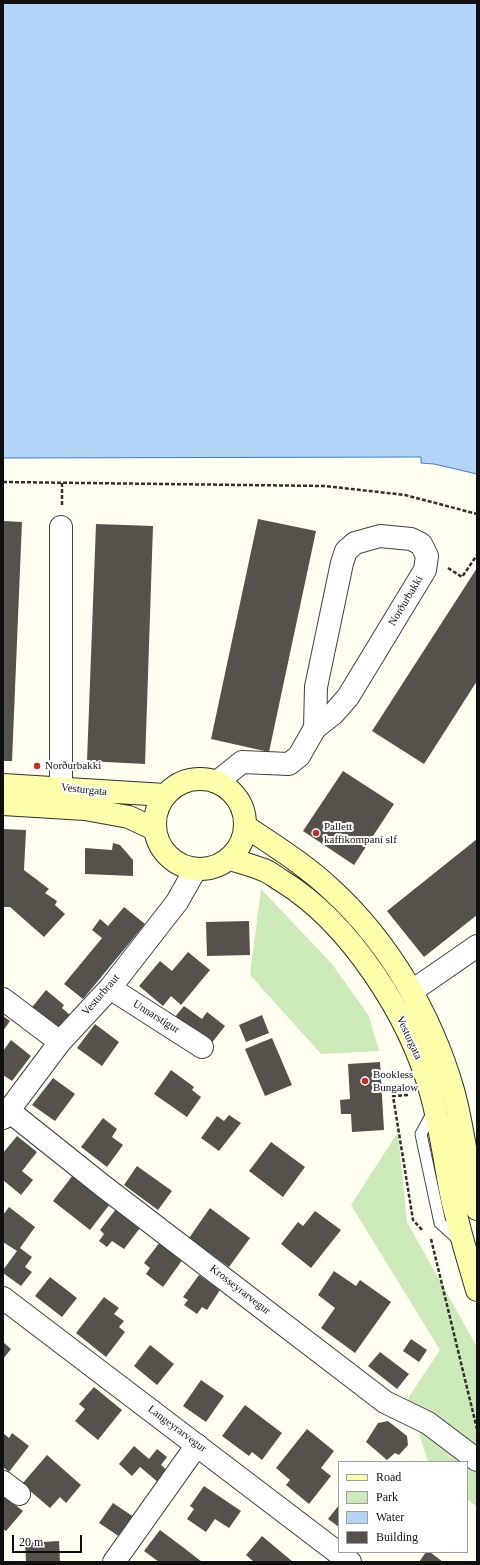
<!DOCTYPE html>
<html>
<head>
<meta charset="utf-8">
<style>
	body { margin:0 }
	#map { position:relative; width:480px; height:1565px; overflow:hidden; background:#fffef0; font-family:"Times New Roman",serif }
	canvas { display:block }
	.frame { position:absolute; inset:0; border:4px solid #0f0f0f; pointer-events:none }
	.legend { position:absolute; left:338px; top:1461px; width:130px; height:92px; box-sizing:border-box; background:#fff; border:1px solid #9f9f9f; margin:0; padding:5px 7px; list-style:none; font-size:12px; color:#0f0f0f }
	.legend li { display:flex; align-items:center; gap:8px; height:20px }
	.legend b { width:20px; border:1px solid #9f9f9f }
	.scale { position:absolute; left:12px; top:1535px; width:70px; height:18px; box-sizing:border-box; border:2px solid #0f0f0f; border-top:0; padding-left:5px; font-size:12px; line-height:14px; white-space:nowrap; color:#0f0f0f; -webkit-text-stroke:3px #fff; paint-order:stroke }
</style>
</head>
<body>
<div id="map">
<canvas width="480" height="1565"></canvas>
<div class="frame"></div>
<ul class="legend">
<li><b style="height:5px;background:#fdffab"></b>Road</li>
<li><b style="height:11px;background:#cceab9"></b>Park</li>
<li><b style="height:11px;background:#b4d5f7"></b>Water</li>
<li><b style="height:11px;background:#57514b"></b>Building</li>
</ul>
<div class="scale">20 m</div>
</div>
<script>
const context = document.querySelector('canvas').getContext('2d');
context.lineJoin = 'round';
function fillPath(path, color) {
  context.fillStyle = color;
  context.fill(path, 'evenodd');
}
function trace(path, color, width, dash) {
  context.strokeStyle = color;
  context.lineWidth = width;
  context.lineCap = dash ? 'butt' : 'round';
  context.setLineDash(dash || []);
  context.stroke(path);
}
function drawText(font, color, halo, rows, align = 'center') {
  context.font = font + ' "Times New Roman",serif';
  context.lineWidth = 4;
  context.setLineDash([]);
  context.textBaseline = 'middle';
  context.strokeStyle = halo;
  context.fillStyle = color;
  for (const [text, x, y, turn = 0] of rows) {
    context.save();
    context.translate(x, y);
    context.rotate((+turn || 0) * Math.PI / 180);
    context.textAlign = isNaN(turn) ? turn : align;
    if (halo) context.strokeText(text, 0, 0);
    context.fillText(text, 0, 0);
    context.restore();
  }
}
const green = new Path2D(`
	M261 889 332 964 369 1016 379 1051 321 1054 250 975Z
	M398 1132 407 1222 477 1347V1512L476 1506 467 1499V1462H428L408 1398 440 1350 351 1205Z`);
const water = new Path2D(`
	M3 3H477V474L434 464 421 463V457L3 458Z`);
const building = new Path2D(`
	M258 519 316 531 269 752 211 739Z
	M3 521 22 522 12 761H3Z
	M96 524 153 526 145 764 87 761Z
	M477 568V681L424 764 372 731Z
	M343 771 394 804 354 865 303 831Z
	M3 829 26 830 24 870 49 889 45 893 57 901 55 905 65 914 44 937 10 907H3Z
	M477 839V915L424 957 387 911Z
	M113 843 120 845 133 860V876L85 874V848L112 850Z
	M124 907 145 924 83 999 64 984 102 938 92 930 100 919 108 926Z
	M249 921 250 955 207 956 206 922Z
	M188 952 210 970 181 1005 171 996 163 1006 139 986 160 961 172 971Z
	M46 990 64 1005 62 1008 70 1015 58 1029 29 1011Z
	M184 1006 202 1019 207 1012 225 1026 210 1045 174 1018Z
	M262 1015 269 1033 246 1042 239 1025Z
	M3 1016 10 1021 3 1031Z
	M95 1024 119 1042 102 1066 77 1048Z
	M272 1038 292 1085 265 1096 245 1049Z
	M11 1040 31 1056 12 1081 3 1075V1051Z
	M380 1062 384 1130 352 1132 351 1114H341L340 1100 350 1099 348 1064Z
	M171 1070 194 1087 192 1090 201 1097 187 1117 154 1094Z
	M53 1078 75 1094 55 1121 32 1105Z
	M229 1115 241 1123 219 1151 201 1138 217 1116 224 1121Z
	M103 1118 117 1129 112 1137 123 1145 107 1167 81 1147Z
	M17 1136 37 1152 22 1171 33 1180 21 1195 3 1180V1153Z
	M271 1142 305 1167 283 1197 249 1171Z
	M137 1166 172 1191 158 1210 124 1185Z
	M73 1175 110 1204 90 1230 53 1201Z
	M9 1207 35 1227 20 1248 32 1257 25 1267 32 1272 21 1286 3 1273V1270L17 1251 3 1242V1215Z
	M210 1208 250 1238 229 1267 189 1238Z
	M116 1209 140 1228 124 1249 112 1241 107 1247 99 1241 104 1234 100 1230Z
	M315 1211 341 1230 311 1268 281 1244 298 1222 303 1226Z
	M160 1242 183 1259 163 1287 146 1274 150 1268 144 1263Z
	M334 1271 356 1286 360 1280 391 1302 355 1353 321 1328 335 1308 318 1295Z
	M199 1275 220 1290 207 1310 202 1307 197 1314 184 1305 188 1300 183 1297Z
	M50 1277 77 1298 62 1317 35 1296Z
	M104 1297 119 1308 114 1314 124 1321 119 1327 125 1332 106 1357 76 1333Z
	M411 1339 427 1350 419 1362 403 1351Z
	M3 1342 11 1349 3 1359Z
	M150 1345 174 1364 157 1385 134 1366Z
	M380 1352 409 1374 397 1389 368 1366Z
	M201 1380 224 1396 206 1422 183 1406Z
	M94 1387 122 1410 98 1440 75 1421 85 1409 79 1404Z
	M245 1405 282 1433 262 1460 252 1452 249 1456 222 1436Z
	M388 1421 407 1436 408 1445 399 1455 395 1453 387 1460 366 1442 378 1423Z
	M307 1429 334 1451 321 1468 331 1476 309 1504 286 1485 290 1480 276 1468Z
	M3 1433 9 1438 12 1433 29 1446 9 1472 3 1467Z
	M134 1446 149 1459 157 1449 167 1457 161 1465 168 1471 159 1483 140 1467 132 1476 119 1464Z
	M47 1455 81 1485 66 1503 60 1497 50 1508 22 1484Z
	M204 1486 241 1511 229 1528 215 1519 206 1532 187 1519 194 1509 190 1506Z
	M3 1495 23 1511 6 1531 3 1529Z
	M113 1503 134 1517 120 1537 99 1523Z
	M339 1505V1527L328 1519Z
	M160 1530 184 1548 202 1562H159L144 1551Z
	M262 1536 293 1562H254L246 1555Z
	M59 1541 60 1562H26L25 1543Z
	M426 1552H430L443 1562H419Z`);
const path = new Path2D(`
	M3 482 325 486 405 495 477 514
	M62 505V482
	M448 568 462 577 477 555
	M408 1095 393 1096 413 1220 423 1231
	M431 1239 477 1429`);
const service = new Path2D(`
	M434 1110 421 1134 440 1223 460 1241`);
const minor = new Path2D(`
	M217 782 242 762 289 764 299 756 315 728 334 713 348 697 425 570 427 556 421 544 411 539 380 536 355 543 346 551 342 563 316 687 315 728
	M61 787V527
	M110 988 202 1047
	M412 991 477 946
	M3 999 60 1042
	M9 1111 103 1186 385 1402 428 1423 477 1460
	M3 1118 60 1042 110 988 177 902 195 870
	M3 1298 350 1562
	M3 1482 19 1494
	M114 1562 197 1445`);
const secondary = new Path2D(`
	M155 824a45 45 0 1 1 90 0a45 45 0 1 1-90 0Z
	M3 785 165 795
	M3 804 85 809 129 817 154 829
	M245 826C275 846 307 866 333 891 390 944 431 1015 453 1090 464 1129 467 1170 477 1209
	M229 859C240 862 251 865 261 869 269 871 275 877 282 881 350 923 410 1016 431 1093 441 1128 445 1166 453 1203 460 1232 468 1261 477 1290`);
const markers = [
	[37,766,4,"#c13224"],
	[316,833,4,"#c13224"],
	[365,1081,4,"#c13224"]
];
const streetNames = [
	["Norðurbakki",406,601,-59],
	["Vesturgata",84,790,6],
	["Vesturbraut",101,995,-49],
	["Unnarstígur",156,1017,32],
	["Vesturgata",409,1038,65],
	["Krosseyrarvegur",240,1290,38],
	["Langeyrarvegur",177,1429,37]
];
const poiNames = [
	["Norðurbakki",45,766],
	["Pallett",324,827],
	["kaffikompaní slf",324,840],
	["Bookless",373,1075],
	["Bungalow",373,1088]
];
fillPath(green, '#cceab9');
fillPath(water, '#b4d5f7');
trace(water, '#3a7fcf', 1);
fillPath(building, '#57514b');
trace(service, '#424242', 13);
trace(minor, '#424242', 24);
trace(secondary, '#313131', 24);
trace(path, '#313131', 2.5, [4, 2]);
trace(service, '#fff', 11);
trace(minor, '#fff', 22);
trace(secondary, '#fdffab', 22);
for (const [x, y, r, color] of markers) {
  const dot = new Path2D();
  dot.arc(x, y, r, 0, 2 * Math.PI);
  context.fillStyle = color;
  context.fill(dot);
  trace(dot, '#fff', 1.5);
}
drawText('11px', '#0f0f0f', '#fff', streetNames);
drawText('11px', '#0f0f0f', '#fff', poiNames, 'left');
</script>
</body>
</html>
